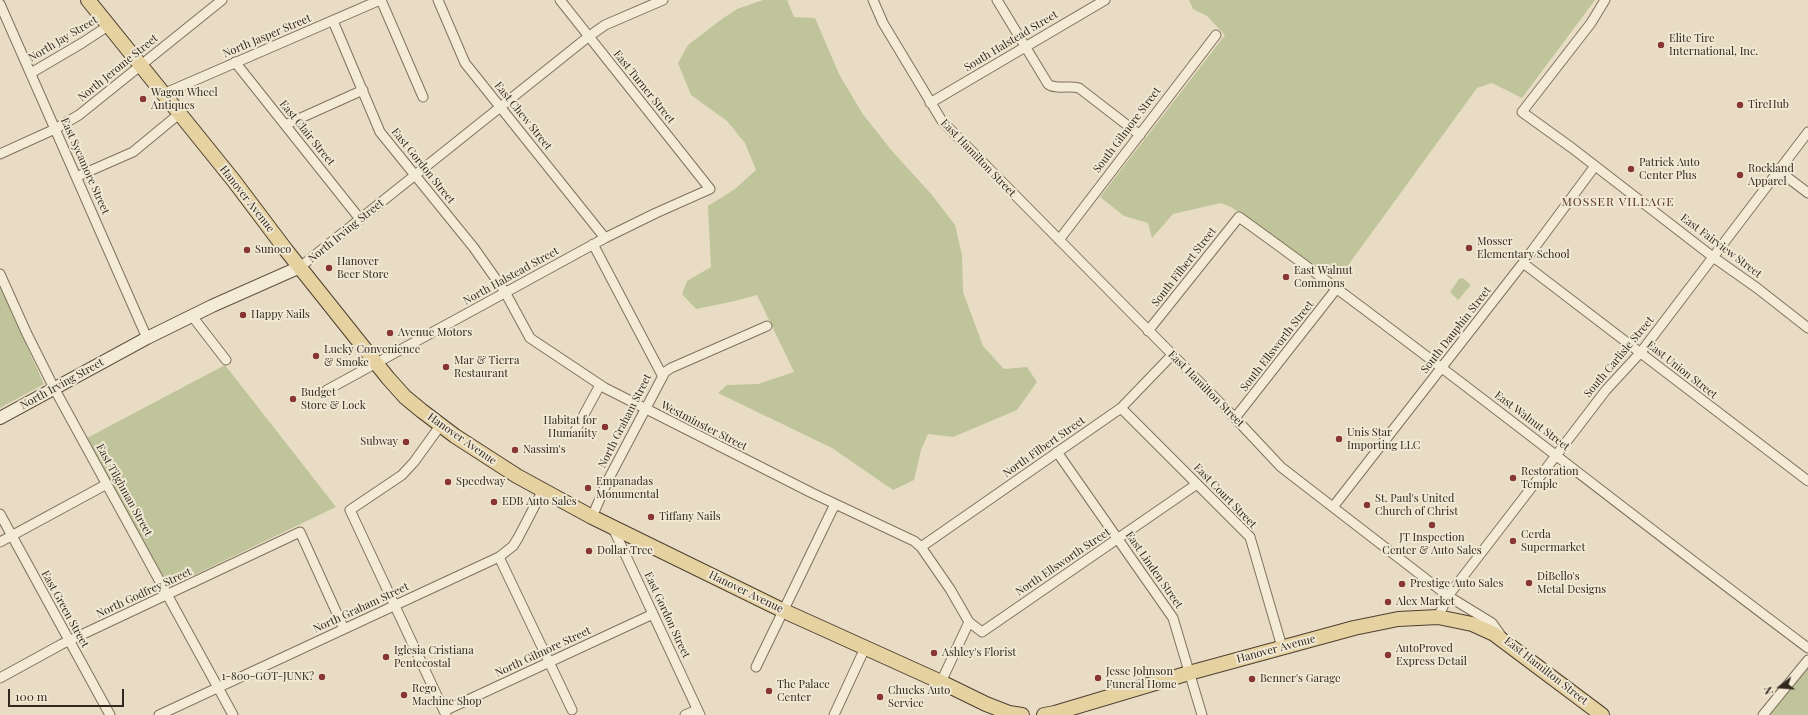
<!DOCTYPE html>
<html>
<head>
<meta charset="utf-8">
<style>
	body { margin:0 }
	#map { position:relative; width:1808px; height:715px; overflow:hidden; background:#e8ddc4; font-family:"Playfair Display",serif }
	canvas { display:block }
	.north { position:absolute; left:1760px; top:667px; width:40px; height:40px; -webkit-text-stroke:3px #f0e8d3; paint-order:stroke; rotate:253deg; font-size:11px; font-weight:700; line-height:16px; text-align:center; color:#32281f }
	.north::after { content:''; display:block; margin:auto; width:14px; height:18px; background:#32281f; clip-path:polygon(50% 0,100% 100%,50% 72%,0 100%) }
	.scale { position:absolute; left:8px; top:689px; width:116px; height:18px; box-sizing:border-box; border:2px solid #32281f; border-top:0; padding-left:5px; font-size:12px; line-height:14px; white-space:nowrap; color:#32281f; -webkit-text-stroke:3px #f0e8d3; paint-order:stroke }
</style>
</head>
<body>
<div id="map">
<canvas width="1808" height="715"></canvas>
<div class="north">N</div>
<div class="scale">100 m</div>
</div>
<script>
const context = document.querySelector('canvas').getContext('2d');
context.lineJoin = 'round';
function fillPath(path, color) {
  context.fillStyle = color;
  context.fill(path, 'evenodd');
}
function trace(path, color, width, dash) {
  context.strokeStyle = color;
  context.lineWidth = width;
  context.lineCap = dash ? 'butt' : 'round';
  context.setLineDash(dash || []);
  context.stroke(path);
}
function drawText(font, color, halo, rows, align = 'center') {
  context.font = font + ' "Playfair Display",serif';
  context.lineWidth = 4;
  context.setLineDash([]);
  context.textBaseline = 'middle';
  context.strokeStyle = halo;
  context.fillStyle = color;
  for (const [text, x, y, turn = 0] of rows) {
    context.save();
    context.translate(x, y);
    context.rotate((+turn || 0) * Math.PI / 180);
    context.textAlign = isNaN(turn) ? turn : align;
    if (halo) context.strokeText(text, 0, 0);
    context.fillText(text, 0, 0);
    context.restore();
  }
}
const green = new Path2D(`
	M763 0H787L794 17 815 18 839 74 862 113 892 151 932 195 955 225 962 255 963 292 983 346 1004 369 1027 367 1037 382 1017 410 953 437 928 434 921 450 914 480 893 490 832 448 718 393 727 385 758 384 794 372 757 295 735 301 696 309 682 294 687 281 711 267 708 206 735 189 756 170 745 143 727 121 691 95 678 63 688 45 722 19 737 9Z
	M1189 0H1595L1522 98 1492 83 1477 88 1341 275 1327 276 1231 207 1221 203 1173 214 1152 238 1148 223 1124 216 1100 197 1225 35 1207 16 1193 9Z
	M1463 278 1471 285 1458 300 1450 292 1459 279Z
	M0 287 44 384 0 408Z
	M225 365 336 507 169 587 87 438Z
	M1808 664V715H1770Z`);
const minor = new Path2D(`
	M381 0 423 97
	M438 0 465 63 605 238
	M873 0 883 23 942 121 1235 418 1281 467 1448 596 1492 623 1502 637
	M997 0 1048 84C1055 90 1069 85 1079 88L1140 135
	M1605 0 1591 23 1522 112 1572 148 1713 257 1757 288 1808 328
	M0 4 147 338
	M333 21 380 132 474 248 505 292 530 338 605 388 812 493 914 541 921 547 950 589 969 622 982 632 1197 484
	M235 62 360 219
	M31 73 82 43 108 26
	M163 94 380 0
	M930 103 1105 0
	M285 125 363 90
	M0 154 55 129 79 115 222 0
	M1779 171 1808 193
	M76 177 133 152 179 114
	M1059 240 1216 35
	M593 244 662 375
	M1523 263 1808 481
	M300 267 588 37 605 25 663 0
	M0 274 27 334 54 388 233 715
	M192 316 226 360
	M1148 331 1239 217C1432 356 1617 505 1808 648
	M327 390 605 238 656 213 710 189 560 0
	M1121 408 1250 537 1282 647
	M1235 418 1337 288
	M440 426 414 462 402 475 350 510 446 715
	M574 433 600 385
	M1057 452 1173 618 1202 715
	M1333 507 1523 263 1595 166
	M0 514 110 715
	M592 517 608 480 665 372 671 368 767 326
	M612 526 700 715
	M0 542 107 484
	M921 547 1121 408 1172 355
	M499 557 572 710
	M1438 617 1448 596 1525 496 1606 390 1641 352 1808 132
	M756 667 835 504
	M0 678 62 644 300 532 344 629
	M941 682 969 622
	M444 711 653 614
	M159 715 499 557 513 546 518 538 543 490
	M685 715 697 710
	M834 715 865 648
	M1763 715 1808 660`);
const secondary = new Path2D(`
	M0 418 147 338 212 306 300 267`);
const primary = new Path2D(`
	M88 0 234 181 286 250 388 378 405 397 422 411 455 436 517 476 592 517 784 611 941 682 986 704 1009 713 1022 715
	M1044 715 1055 713 1189 673 1354 628 1398 619 1438 617 1472 624 1494 634 1602 715`);
const markers = [
	[1661,45,4,"#873535"],
	[143,99,4,"#873535"],
	[1740,105,4,"#873535"],
	[1631,169,4,"#873535"],
	[1740,175,4,"#873535"],
	[1469,248,4,"#873535"],
	[247,250,4,"#873535"],
	[329,268,4,"#873535"],
	[1286,277,4,"#873535"],
	[243,315,4,"#873535"],
	[390,333,4,"#873535"],
	[316,356,4,"#873535"],
	[446,367,4,"#873535"],
	[293,399,4,"#873535"],
	[605,427,4,"#873535"],
	[1339,439,4,"#873535"],
	[406,442,4,"#873535"],
	[515,450,4,"#873535"],
	[1513,478,4,"#873535"],
	[448,482,4,"#873535"],
	[588,488,4,"#873535"],
	[494,502,4,"#873535"],
	[1367,505,4,"#873535"],
	[651,517,4,"#873535"],
	[1432,525,4,"#873535"],
	[1513,541,4,"#873535"],
	[589,551,4,"#873535"],
	[1529,583,4,"#873535"],
	[1402,584,4,"#873535"],
	[1388,602,4,"#873535"],
	[934,653,4,"#873535"],
	[1388,655,4,"#873535"],
	[386,657,4,"#873535"],
	[322,677,4,"#873535"],
	[1098,678,4,"#873535"],
	[1252,679,4,"#873535"],
	[769,691,4,"#873535"],
	[404,695,4,"#873535"],
	[880,697,4,"#873535"]
];
const streetNames = [
	["North Jasper Street",267,36,-23],
	["North Jay Street",63,39,-31],
	["South Halstead Street",1011,41,-31],
	["North Jerome Street",118,68,-39],
	["East Turner Street",644,87,51],
	["East Chew Street",523,116,51],
	["South Gilmore Street",1127,130,-53],
	["East Clair Street",307,133,51],
	["East Hamilton Street",978,158,46],
	["East Sycamore Street",85,166,66],
	["East Gordon Street",423,166,51],
	["Hanover Avenue",247,199,52],
	["North Irving Street",346,231,-39],
	["East Fairview Street",1721,246,37],
	["South Filbert Street",1184,267,-52],
	["North Halstead Street",511,276,-29],
	["South Dauphin Street",1456,330,-52],
	["South Ellsworth Street",1277,346,-52],
	["South Carlisle Street",1619,357,-50],
	["East Union Street",1682,370,38],
	["North Irving Street",62,384,-29],
	["East Hamilton Street",1206,389,45],
	["North Graham Street",625,421,-63],
	["East Walnut Street",1532,421,37],
	["Westminster Street",704,426,27],
	["Hanover Avenue",462,439,35],
	["North Filbert Street",1044,447,-35],
	["East Tilghman Street",124,490,61],
	["East Court Street",1225,496,46],
	["North Ellsworth Street",1063,562,-34],
	["East Linden Street",1154,570,55],
	["Hanover Avenue",746,592,26],
	["North Godfrey Street",144,593,-25],
	["North Graham Street",361,608,-25],
	["East Green Street",65,609,61],
	["East Gordon Street",667,615,65],
	["Hanover Avenue",1276,649,-15],
	["North Gilmore Street",543,652,-25],
	["East Hamilton Street",1546,671,38]
];
const poiNames = [
	["Elite Tire",1669,39],
	["International, Inc.",1669,52],
	["Wagon Wheel",151,93],
	["Antiques",151,106],
	["TireHub",1748,105],
	["Patrick Auto",1639,163],
	["Center Plus",1639,176],
	["Rockland",1748,169],
	["Apparel",1748,182],
	["Mosser",1477,242],
	["Elementary School",1477,255],
	["Sunoco",255,250],
	["Hanover",337,262],
	["Beer Store",337,275],
	["East Walnut",1294,271],
	["Commons",1294,284],
	["Happy Nails",251,315],
	["Avenue Motors",398,333],
	["Lucky Convenience",324,350],
	["& Smoke",324,363],
	["Mar & Tierra",454,361],
	["Restaurant",454,374],
	["Budget",301,393],
	["Store & Lock",301,406],
	["Habitat for",597,421,"right"],
	["Humanity",597,434,"right"],
	["Unis Star",1347,433],
	["Importing LLC",1347,446],
	["Subway",398,442,"right"],
	["Nassim's",523,450],
	["Restoration",1521,472],
	["Temple",1521,485],
	["Speedway",456,482],
	["Empanadas",596,482],
	["Monumental",596,495],
	["St. Paul's United",1375,499],
	["Church of Christ",1375,512],
	["EDB Auto Sales",502,502],
	["Tiffany Nails",659,517],
	["Cerda",1521,535],
	["Supermarket",1521,548],
	["JT Inspection",1432,538,"center"],
	["Center & Auto Sales",1432,551,"center"],
	["Dollar Tree",597,551],
	["DiBello's",1537,577],
	["Metal Designs",1537,590],
	["Prestige Auto Sales",1410,584],
	["Alex Market",1396,602],
	["AutoProved",1396,649],
	["Express Detail",1396,662],
	["Iglesia Cristiana",394,651],
	["Pentecostal",394,664],
	["Ashley's Florist",942,653],
	["Jesse Johnson",1106,672],
	["Funeral Home",1106,685],
	["1-800-GOT-JUNK?",314,677,"right"],
	["Benner's Garage",1260,679],
	["The Palace",777,685],
	["Center",777,698],
	["Rego",412,689],
	["Machine Shop",412,702],
	["Chucks Auto",888,691],
	["Service",888,704]
];
const neighbourhoodNames = [
	["MOSSER VILLAGE",1618,202]
];
fillPath(green, '#bfc49a');
trace(minor, '#80705d', 11);
trace(secondary, '#625140', 14);
trace(primary, '#4e3f31', 16);
trace(minor, '#f4ebd6', 9);
trace(secondary, '#f4ebd6', 12);
trace(primary, '#e6d1a1', 14);
for (const [x, y, r, color] of markers) {
  const dot = new Path2D();
  dot.arc(x, y, r, 0, 2 * Math.PI);
  context.fillStyle = color;
  context.fill(dot);
  trace(dot, '#f0e8d3', 1.5);
}
drawText('11px', '#32281f', '#f0e8d3', streetNames);
drawText('11px', '#32281f', '#f0e8d3', poiNames, 'left');
context.letterSpacing = '1px';
drawText('12px', '#592f24', '#f0e8d3', neighbourhoodNames);
context.letterSpacing = '0px';
</script>
</body>
</html>
